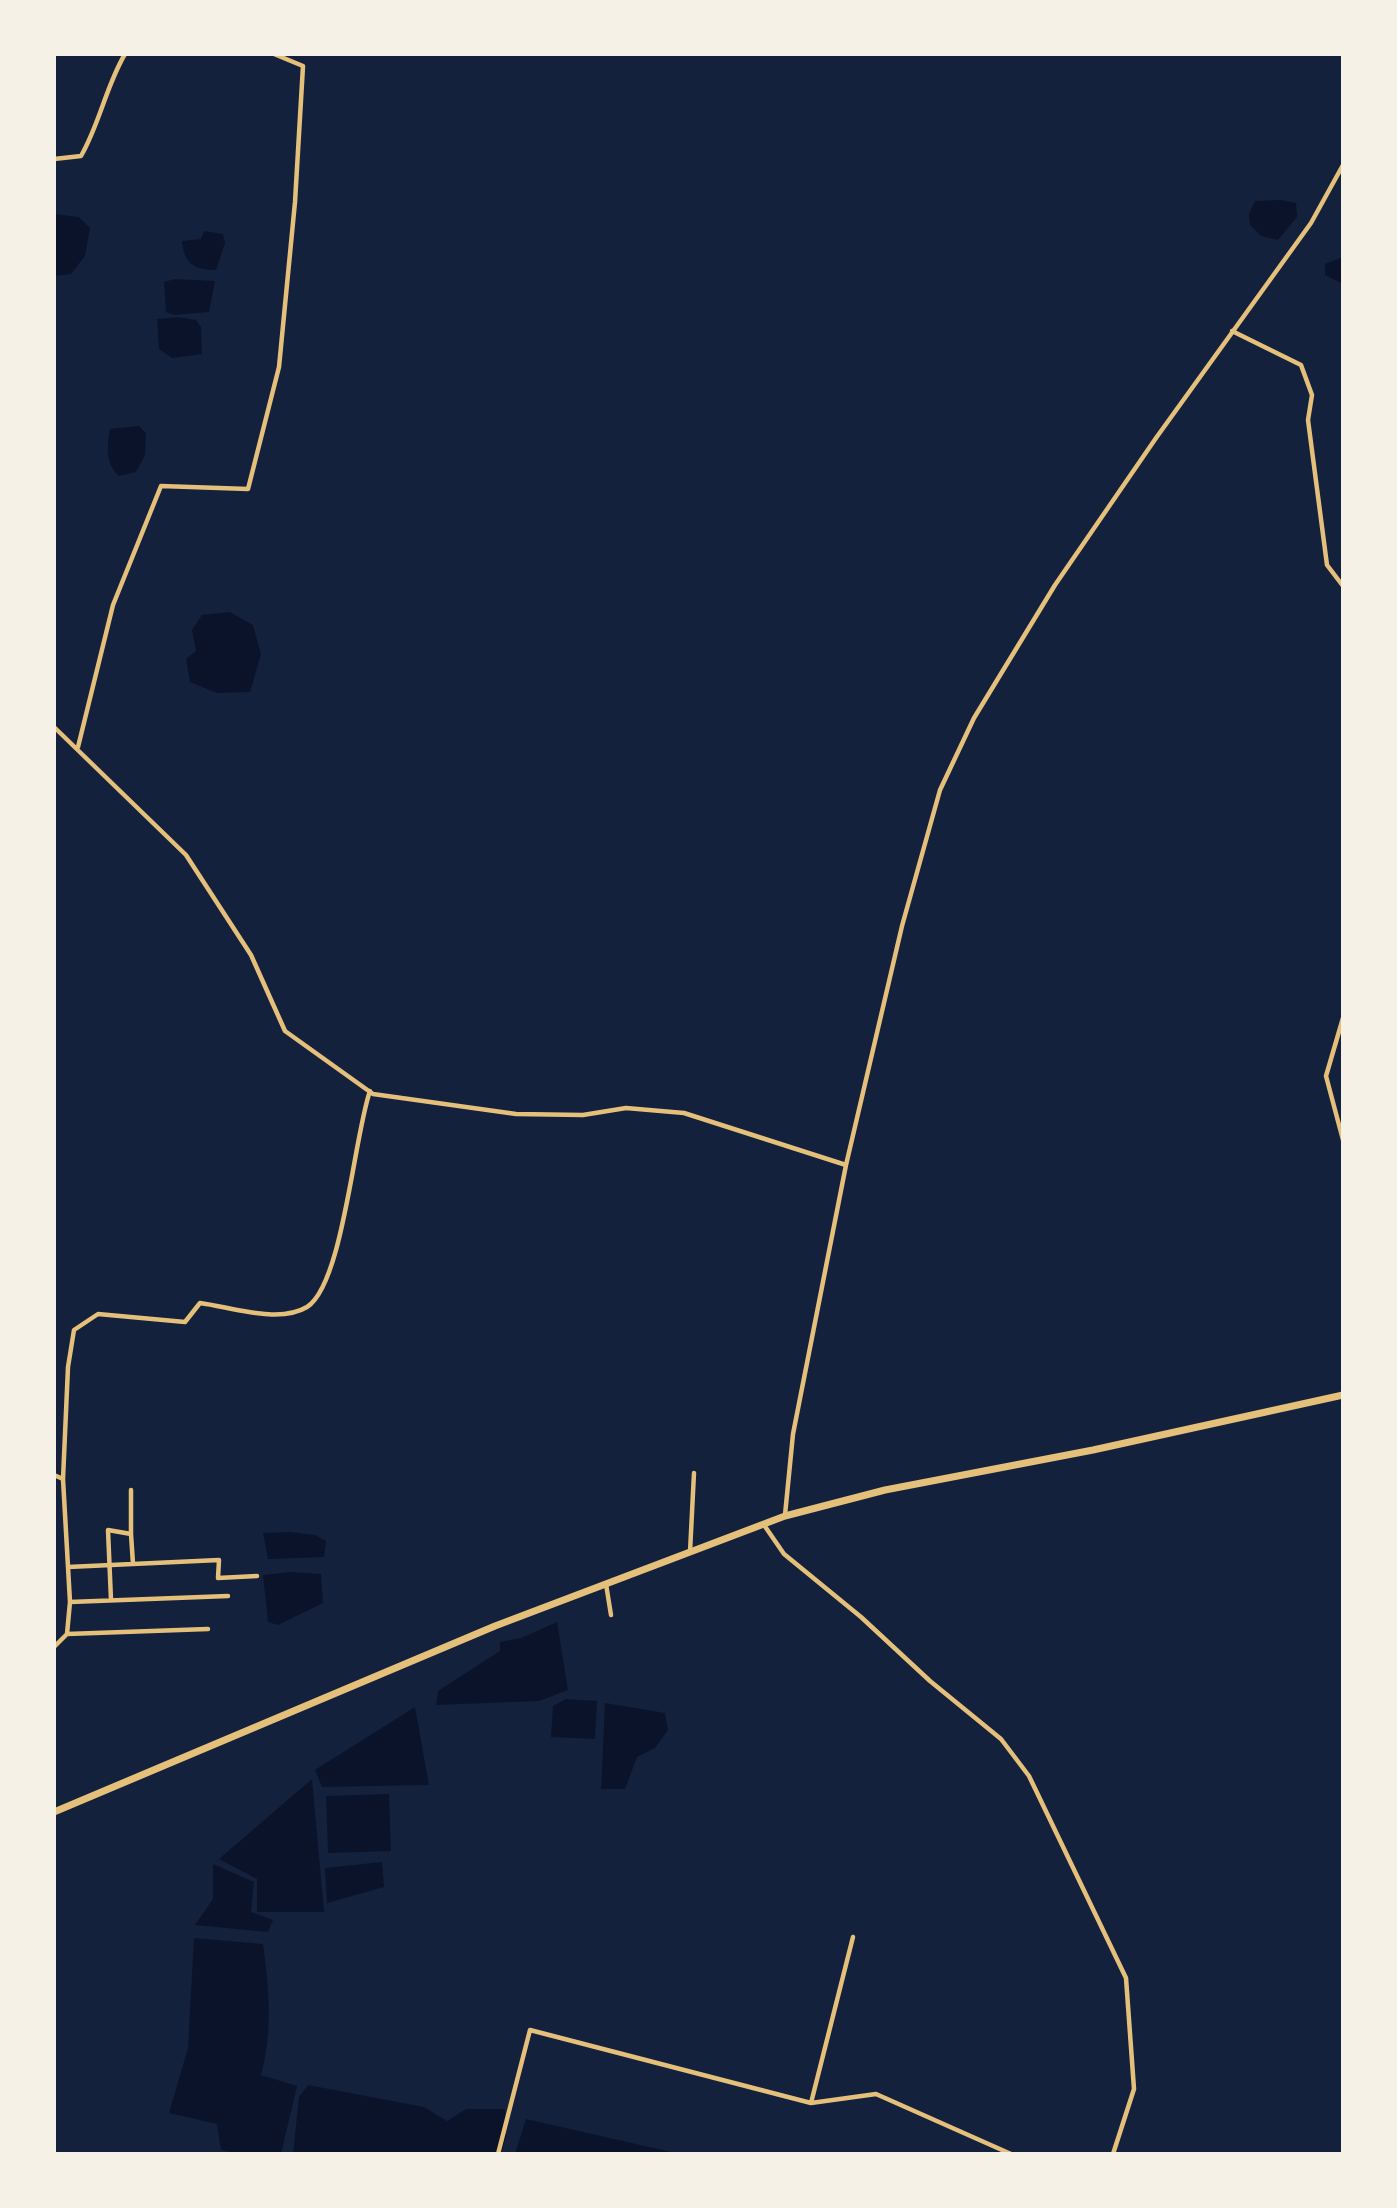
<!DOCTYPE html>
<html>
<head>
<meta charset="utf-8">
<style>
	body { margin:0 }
	#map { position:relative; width:1397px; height:2208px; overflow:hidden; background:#14213d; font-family:Ubuntu,sans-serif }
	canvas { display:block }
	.frame { position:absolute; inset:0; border:56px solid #f6f1e7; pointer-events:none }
</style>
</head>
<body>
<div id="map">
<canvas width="1397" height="2208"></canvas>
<div class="frame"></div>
</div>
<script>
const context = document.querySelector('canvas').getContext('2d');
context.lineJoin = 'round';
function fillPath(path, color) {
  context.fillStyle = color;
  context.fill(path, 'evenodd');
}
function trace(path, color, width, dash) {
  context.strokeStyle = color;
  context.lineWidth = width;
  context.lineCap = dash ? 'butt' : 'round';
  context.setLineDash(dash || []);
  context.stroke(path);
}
const water = new Path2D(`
	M1281 200 1296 203 1297 217 1278 240 1261 236 1250 225 1249 214 1255 201Z
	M54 214 79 217 90 228 85 256 71 274 54 276Z
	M204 231 223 234 225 243 216 270C193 270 184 263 182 241L201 239Z
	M1340 258 1343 259V284L1325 275V264Z
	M175 279 215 281 209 312 174 315 166 312 164 282Z
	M178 317 196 320 201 327 202 354 172 358 159 349 157 319Z
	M139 426 146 433 145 455 136 472 119 476C105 463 107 447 110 429Z
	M230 612 253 625 261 654 250 692 217 693 190 682 186 659 196 651 192 630 202 615Z
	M290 1532 315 1535 326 1541 324 1557 268 1559 263 1533Z
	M291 1572 321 1574 323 1603 278 1625 268 1622 263 1575Z
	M557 1622 568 1690 539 1701 436 1705 438 1691 500 1651V1642L521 1638Z
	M566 1699 597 1701 595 1739 551 1737 553 1706Z
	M605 1703 665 1713 668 1730 655 1748 637 1757 625 1789H601Z
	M415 1707 429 1785 322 1787 315 1770Z
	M312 1779 324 1912H257V1879L219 1859Z
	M389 1794 391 1851 328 1853 326 1796Z
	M382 1862 384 1887 327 1903 325 1868Z
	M213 1864 254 1882 251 1912 273 1920 268 1932 195 1925 213 1899Z
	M194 1938 263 1944C269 1987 273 2033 261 2075L297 2086 281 2154H240L221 2150 217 2124 169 2113 188 2048Z
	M308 2085 424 2107 447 2121 466 2109H505L506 2137 501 2154H293L299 2097Z
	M526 2119 680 2154H515Z`);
const minor = new Path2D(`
	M54 159 81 156C100 123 106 86 125 54
	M1232 331 1301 365 1312 395 1308 420 1327 565 1343 586
	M54 727 186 855 251 955 285 1031 373 1094 516 1114 583 1115 626 1108 684 1113 846 1165
	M78 747 113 605 161 486 248 489 279 367 295 202 303 66 274 54
	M1343 1018 1326 1076 1343 1140
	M54 1475 63 1479 70 1602 67 1634 54 1647
	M63 1479 68 1367 74 1330 98 1314 185 1322 200 1303C231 1307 279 1324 307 1307 343 1284 354 1136 370 1091
	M785 1515 793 1434 846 1165 902 926 940 790 974 718 1055 585 1156 438 1311 223 1343 165
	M764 1525 784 1554 861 1617 930 1681 1001 1739 1029 1776 1126 1978 1134 2089 1113 2154
	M131 1534 133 1564
	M690 1552 694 1473
	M68 1567 219 1560 218 1578 257 1576
	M606 1584 611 1615
	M111 1600 108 1530 131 1534V1490
	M70 1602 228 1596
	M67 1634 208 1629
	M811 2103 853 1937
	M498 2154 530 2030 811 2103 876 2094 1011 2154`);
const trunk = new Path2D(`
	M54 1812 495 1626 785 1516 885 1490 1093 1450 1343 1395`);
fillPath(water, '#0b132b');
trace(minor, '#e5c07b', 4.5);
trace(trunk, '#e5c07b', 7);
</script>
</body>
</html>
